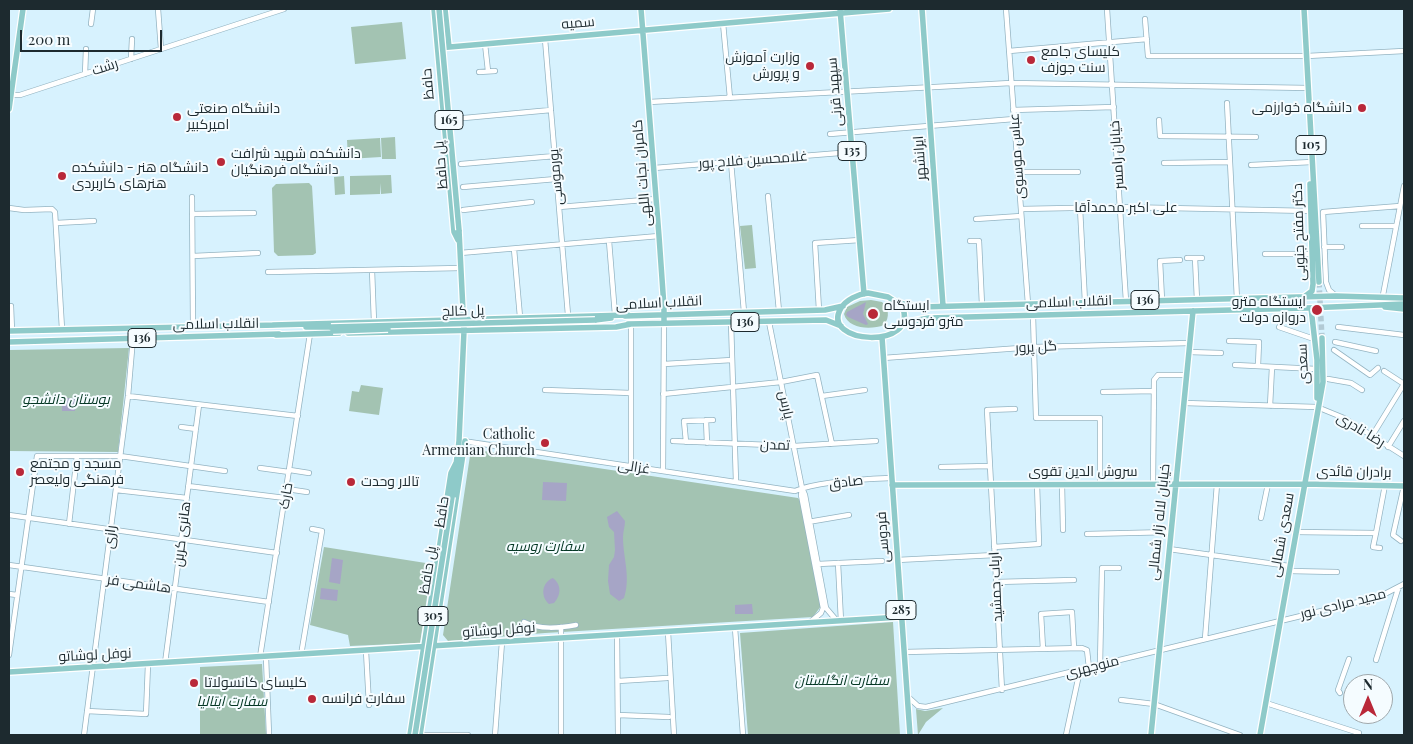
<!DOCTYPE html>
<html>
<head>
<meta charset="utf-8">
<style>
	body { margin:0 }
	#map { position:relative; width:1413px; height:744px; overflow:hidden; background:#d7f2fe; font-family:"Playfair Display",serif }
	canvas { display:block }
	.frame { position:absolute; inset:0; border:10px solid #1d2a2f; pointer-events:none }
	.north { position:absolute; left:1343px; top:674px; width:50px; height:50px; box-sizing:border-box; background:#f5fcff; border:1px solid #9fa8ac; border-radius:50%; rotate:0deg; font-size:14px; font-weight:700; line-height:20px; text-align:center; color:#1d2a2f }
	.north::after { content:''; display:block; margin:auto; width:18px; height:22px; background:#b92839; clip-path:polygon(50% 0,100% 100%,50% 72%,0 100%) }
	.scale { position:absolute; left:20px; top:30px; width:142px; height:22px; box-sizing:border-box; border:2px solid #1d2a2f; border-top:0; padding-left:6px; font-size:15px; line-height:18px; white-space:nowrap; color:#1d2a2f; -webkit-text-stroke:4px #f5fcff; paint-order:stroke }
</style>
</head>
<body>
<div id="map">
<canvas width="1413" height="744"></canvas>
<div class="frame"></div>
<div class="north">N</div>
<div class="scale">200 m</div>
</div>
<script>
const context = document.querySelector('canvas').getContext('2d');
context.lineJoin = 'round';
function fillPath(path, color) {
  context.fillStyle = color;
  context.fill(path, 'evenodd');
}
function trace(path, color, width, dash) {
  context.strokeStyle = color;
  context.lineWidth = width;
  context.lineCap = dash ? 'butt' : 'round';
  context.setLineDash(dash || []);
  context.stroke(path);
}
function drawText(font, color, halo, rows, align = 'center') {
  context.font = font + ' "Playfair Display",Cairo,serif';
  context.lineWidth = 4;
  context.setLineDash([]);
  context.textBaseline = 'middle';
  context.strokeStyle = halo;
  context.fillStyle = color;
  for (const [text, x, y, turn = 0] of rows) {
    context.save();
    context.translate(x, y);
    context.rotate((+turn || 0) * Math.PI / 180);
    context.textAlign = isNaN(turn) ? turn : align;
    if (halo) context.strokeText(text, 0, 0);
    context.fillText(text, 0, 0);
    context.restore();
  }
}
const green = new Path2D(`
	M402 22 406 59 355 64 351 27Z
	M395 137 396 159H382L381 138Z
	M380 138 381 157 348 159 347 140Z
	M391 175 392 193 381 194 380 183V194L350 195V176Z
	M344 176 345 194 335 195 334 177Z
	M309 183 312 186 316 253 313 255 278 256 274 252 272 188 276 184Z
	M752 225 756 268 745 269 740 226Z
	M871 300 882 302C889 308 890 317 884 325 871 330 848 329 844 314L847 307 860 301Z
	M129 348 118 452 9 451V350Z
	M361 385 383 388 379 415 349 411 352 391 359 392Z
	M471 449 798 498 801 502 821 606 813 617 545 633 448 641 443 635Z
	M324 547 432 564 420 643 350 646 348 635 310 625Z
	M893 622 900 735H748L740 633Z
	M262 664 266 734 200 735V667Z
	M943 708 926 722 918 735 916 709 925 711Z`);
const water = new Path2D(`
	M866 302 863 314 868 324 866 325 848 317 846 315 847 312Z
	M62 398H75V411H62Z
	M543 482 567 483 566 501 542 500Z
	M617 511 625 521C625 526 623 532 623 537 623 558 631 577 624 598L619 601 610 594 608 581 609 565 614 557 615 550 614 532 609 527 607 517Z
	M332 558 343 560 340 584 329 582Z
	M553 578C562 585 561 595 554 603L549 604C540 596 542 582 553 578Z
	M321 588 338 590 337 601 320 599Z
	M752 604 753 614H735V605Z`);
const majorTunnel = new Path2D(`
	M1319 282 1322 338`);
const minor = new Path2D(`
	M158 9 161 49
	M1006 9 1028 304
	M1107 9 1126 301
	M1145 19 1148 56H1307L1404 51
	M723 23 730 98
	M91 24 93 9
	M545 39 568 315
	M485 44 488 71
	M1009 51 1147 39
	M131 59 132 39
	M479 72 495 71
	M85 74 86 49
	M11 95H20L284 9
	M649 102 1011 83 1309 88
	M1227 103 1237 299
	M1013 110 1114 107
	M464 118 551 110
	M1159 120 1160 136 1256 137
	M830 134 1014 119
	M731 162 744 312
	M1164 163 1230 162
	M461 164 555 156
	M1251 165 1312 162
	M654 168 852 152
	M1018 172H1078
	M463 187 556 179
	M768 196 779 311
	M192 197 193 326
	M559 207 656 199
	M9 208 24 210 52 209 55 212 62 329
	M1080 208 1085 302
	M1021 209 1120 207 1310 211
	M463 210 532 202
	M192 214 254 213
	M976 219 1021 216
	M56 223 94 221
	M1362 226H1396
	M609 241 615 315
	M970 241H979L982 305
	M1324 247H1342
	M514 249 520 317
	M460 253 659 236
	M1265 254H1312
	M193 256 258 253
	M1187 258H1202
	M1195 258 1197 300
	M372 270 374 322
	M268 272 461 268
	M1383 295 1404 186
	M1336 296 1329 290 1326 282 1323 212 1400 206
	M1162 300 1160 261 1180 260
	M11 306 12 331
	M819 310 815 243 860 240
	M1033 315 1036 418H1100V484
	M731 322 736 482
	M769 322 802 488 805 495 826 608 837 621
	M1279 327 1314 339
	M1338 327 1404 335
	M1229 341 1259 342 1258 366
	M1335 342 1376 351
	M1334 350 1370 375 1378 368
	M1189 352 1221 353
	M883 358 1034 347 1190 343
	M664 364 732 360
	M1235 365 1317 369
	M1384 371 1404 384
	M1328 379 1351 383 1362 390
	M545 390 631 393
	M1103 392 1154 391
	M663 394 781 382 817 375 832 444
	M128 396 298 416
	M822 396 865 390
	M1184 403 1317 407 1344 418 1404 456
	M1270 406 1272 367
	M706 420 707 443
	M181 427 196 429
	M1372 436 1404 384
	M463 441 795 491C818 481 865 479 891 478
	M673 441 794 446 876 441
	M686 442 684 421 713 420
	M1388 447 1404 421
	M631 466V324
	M941 467 990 466
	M260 468 289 472
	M290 470 309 473
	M663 471 664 323
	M1062 484 1063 530
	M1153 484 1154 380 1158 375H1187
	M188 486 285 498
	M287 489 307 492
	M802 489 801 495 823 608 821 613 809 623
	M116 490 187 498
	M9 515 277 553
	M1261 518 1268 484
	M808 522 849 515
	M69 524 77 456
	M1295 532 1376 533 1385 485
	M1376 533 1373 547 1380 548
	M1087 534 1171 532
	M1401 541 1393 535 1404 486
	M994 547 1039 544 1037 484
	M1169 549 1289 566
	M897 560 995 555
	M838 563 841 621
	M818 564 882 561
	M9 565 269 602
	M1289 571 1337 572
	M996 582 1074 580
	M9 594 17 595
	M524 622C540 630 559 628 576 625
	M561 627V735
	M735 628 743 735
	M668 632 674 735
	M617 635 618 735
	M1205 639 1217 484
	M1043 649 1041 614 1072 612 1074 648
	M366 651 369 705
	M904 652 1082 648 1087 650 1089 668
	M9 655 37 456H120L225 471
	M301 655 322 531 312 529
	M260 657 310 334
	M266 657 269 735
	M1376 660 1398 589
	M165 663 199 405
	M1100 665 1102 568H1119
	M618 681 667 678
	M1002 690 987 410 1015 409
	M1340 693 1338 690 1349 659
	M907 696 918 706 926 707 1379 597 1404 584
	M1121 700 1154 704 1240 735
	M1266 703 1359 733
	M87 711 146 714 148 664
	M618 715 669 717
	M84 735 128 396 133 338
	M420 735H468
	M495 735 502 642
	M1066 735 1080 670`);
const major = new Path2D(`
	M434 9 454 232 458 240
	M445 9 449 47
	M641 9 659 236 664 307V323
	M840 9 864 294
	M922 9 943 306
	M1304 9 1319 282
	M438 48 889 9
	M9 109 23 9
	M868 293 888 297 902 306C921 350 819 345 841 308 846 300 858 294 868 293Z
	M1304 297 1312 291 1313 284 1310 184
	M899 303 920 307 1336 296 1404 298
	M1385 307 1404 309
	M1311 308 1317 360V398
	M625 316 825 310 843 306
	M595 320 611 318
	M628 324 826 320 841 326
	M273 325 628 315
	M306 327H331
	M898 328 908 322 929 318 1307 308 1404 304
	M9 331 277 325
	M348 333 616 327 631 324
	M276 335 339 333
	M882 337 910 735
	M9 342 279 334
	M892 485 1303 484 1404 486
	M452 497 459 441 464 331 459 230
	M9 672 901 617
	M410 735 451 473 456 463
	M420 735 465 441
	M1151 735 1193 311
	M1260 735 1323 382 1322 338`);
const majorBridge = new Path2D(`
	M439 9 459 230
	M331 327 595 320
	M333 331 388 329
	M415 735 452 497`);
const markers = [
	[1031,60,5,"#b92839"],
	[810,66,5,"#b92839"],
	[1362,108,5,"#b92839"],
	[177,117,5,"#b92839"],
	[221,162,5,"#b92839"],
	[62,176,5,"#b92839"],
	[1317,310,6,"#b92839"],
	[873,314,6,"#b92839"],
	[545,443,5,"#b92839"],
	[20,472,5,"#b92839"],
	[351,482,5,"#b92839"],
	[194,683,5,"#b92839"],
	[312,699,5,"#b92839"]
];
const shields = [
	[449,120,28],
	[1311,145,30],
	[852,151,28],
	[1145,300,28],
	[745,322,28],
	[142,338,28],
	[901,610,30],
	[433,616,30]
];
const shieldNames = [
	["165",449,120],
	["105",1311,145],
	["135",852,151],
	["136",1145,300],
	["136",745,322],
	["136",142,338],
	["285",901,610],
	["305",433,616]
];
const streetNames = [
	["سمیه",578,23,-5],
	["رشت",105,67,-18],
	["حافظ",428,84,-95],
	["سپهبد قرنی",835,92,-95],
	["خیابان رامسر",1117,155,-94],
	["عباس موسوی",1017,156,-94],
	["ایرانشهر",920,158,-94],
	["غلامحسین فلاح‌ پور",753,160,-4],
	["پل حافظ",441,165,-95],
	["کامران نجات اللهی",642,173,-95],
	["پورموسی",556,177,-95],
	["علی اکبر محمدآقا",1126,208],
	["دکتر مفتح جنوبی",1299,232,-92],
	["انقلاب اسلامی",1069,302,-2],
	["انقلاب اسلامی",659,303,-3],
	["پل کالج",463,311,-2],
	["انقلاب اسلامی",216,324,-1],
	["گل پرور",1036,347,-3],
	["سعدی",1303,364,-93],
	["پارس",786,405,78],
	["رضا نادری",1361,430,31],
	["تمدن",775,445,2],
	["غزالی",634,467,9],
	["سروش الدین تقوی",1083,472],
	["برادران قائدی",1354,472,1],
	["صادق",846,482,-7],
	["خارک",286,496,-81],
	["حافظ",442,512,-82],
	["خیابان لاله زار شمالی",1159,522,-84],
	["هانری کربن",182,534,-83],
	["سعدی شمالی",1282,535,-80],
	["رازی",110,537,-83],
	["فردوسی",883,537,-94],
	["پل حافظ",428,570,-81],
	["هاشمی فر",139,584,8],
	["ارباب جمشید",996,587,-93],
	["مجید مرادی نور",1343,604,-14],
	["نوفل لوشاتو",499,630,-4],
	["نوفل لوشاتو",95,655,-3],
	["منوچهری",1092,667,-14]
];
const poiNames = [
	["کلیسای جامع",1041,52],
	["سنت جوزف",1041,68],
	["وزارت آموزش",800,58,"right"],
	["و پرورش",800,74,"right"],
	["دانشگاه خوارزمی",1352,108,"right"],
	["دانشگاه صنعتی",187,109],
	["امیرکبیر",187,125],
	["دانشکده شهید شرافت",231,154],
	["دانشگاه فرهنگیان",231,170],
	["دانشگاه هنر - دانشکده",72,168],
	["هنرهای کاربردی",72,184],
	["ایستگاه مترو",1306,302,"right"],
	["دروازه دولت",1306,318,"right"],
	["ایستگاه",884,306],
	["مترو فردوسی",884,322],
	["Catholic",535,435,"right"],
	["Armenian Church",535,451,"right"],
	["مسجد و مجتمع",30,464],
	["فرهنگی ولیعصر",30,480],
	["تالار وحدت",361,482],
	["کلیسای کانسولاتا",204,683],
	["سفارت فرانسه",322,699]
];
const parkNames = [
	["بوستان دانشجو",66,400],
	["سفارت روسیه",545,547],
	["سفارت انگلستان",842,681],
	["سفارت ایتالیا",232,702]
];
fillPath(green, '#a3c3b2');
fillPath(water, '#a6a5c6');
trace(majorTunnel, '#b2cad5', 5.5, [5.5, 3]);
trace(minor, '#94b4c2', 6);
trace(major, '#fff', 8);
trace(minor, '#fff', 4.5);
trace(major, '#8ecac9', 5.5);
trace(majorBridge, '#fff', 8, []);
trace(majorBridge, '#8ecac9', 5.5);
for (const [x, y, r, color] of markers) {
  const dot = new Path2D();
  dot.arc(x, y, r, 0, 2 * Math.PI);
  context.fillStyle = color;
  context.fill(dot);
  trace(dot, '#f5fcff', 2);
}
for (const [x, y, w] of shields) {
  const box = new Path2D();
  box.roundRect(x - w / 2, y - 9.5, w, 19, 4);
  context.fillStyle = '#f5fcff';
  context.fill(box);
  trace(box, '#1d2a2f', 1);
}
drawText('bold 12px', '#1d2a2f', null, shieldNames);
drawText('14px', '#1d2a2f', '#f5fcff', streetNames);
drawText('14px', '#1d2a2f', '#f5fcff', poiNames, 'left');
drawText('italic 14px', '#043724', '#f5fcff', parkNames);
</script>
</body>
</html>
